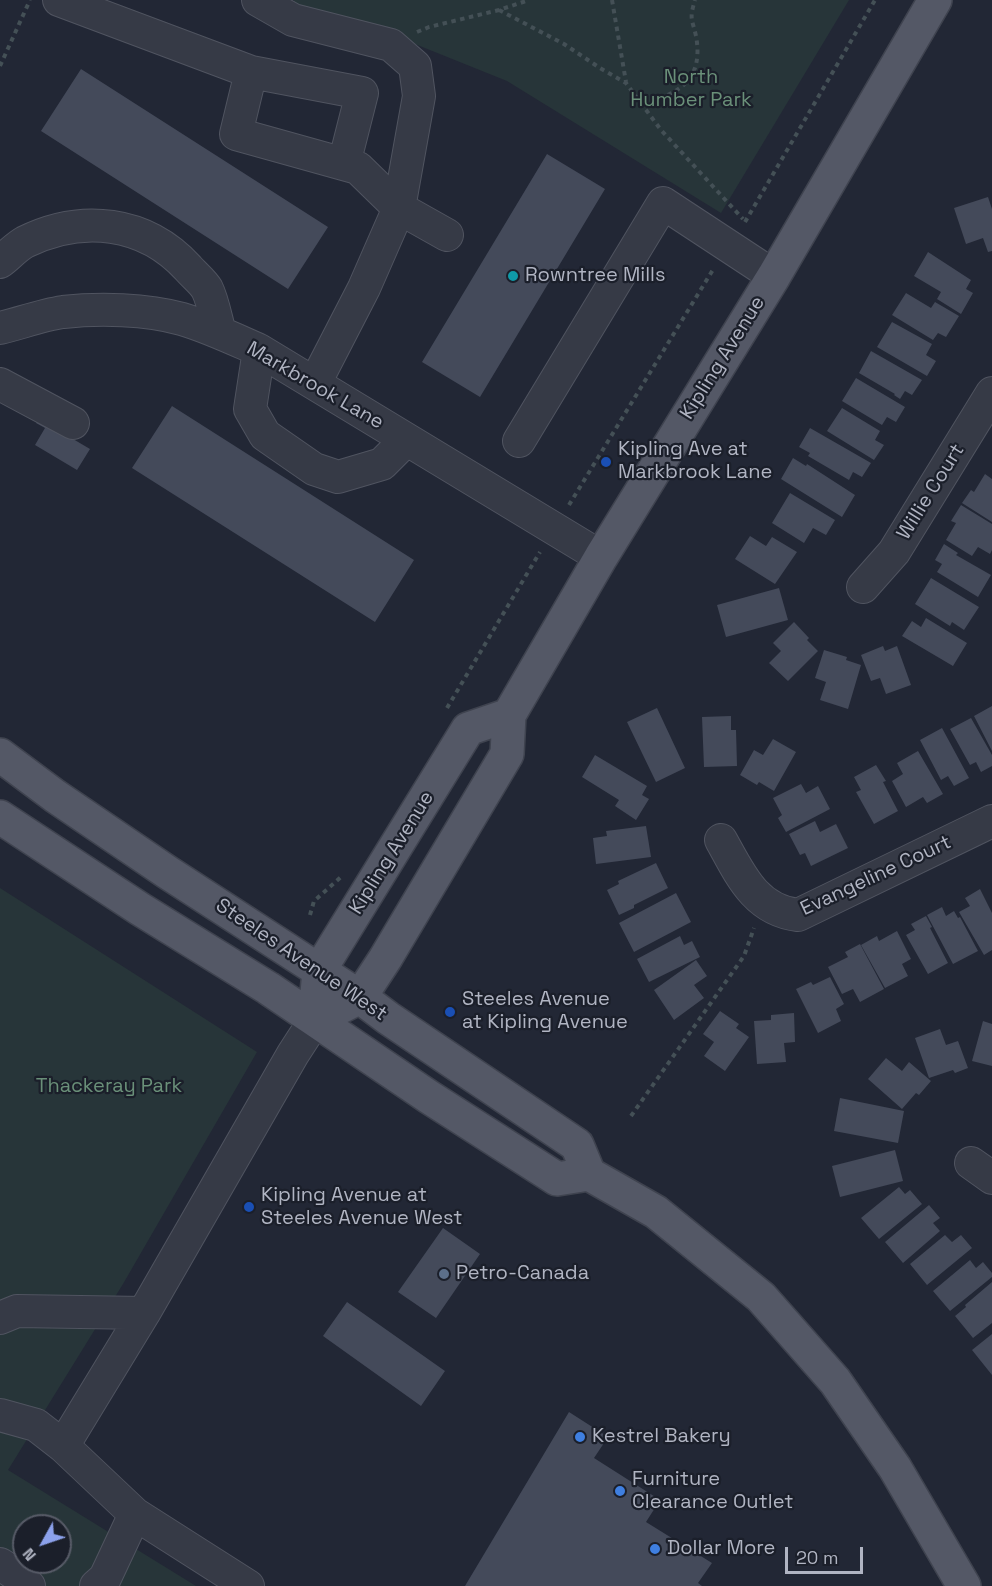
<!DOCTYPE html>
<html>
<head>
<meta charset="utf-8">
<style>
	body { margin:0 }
	#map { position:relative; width:992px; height:1586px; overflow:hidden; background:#222735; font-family:"Space Grotesk",sans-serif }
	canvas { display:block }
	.north { position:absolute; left:12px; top:1514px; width:60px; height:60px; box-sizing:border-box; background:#1b1f2a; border:2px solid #575b67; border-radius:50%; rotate:230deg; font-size:16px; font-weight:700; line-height:24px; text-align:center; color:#b0b4c2 }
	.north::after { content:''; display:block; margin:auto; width:21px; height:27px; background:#8ca1eb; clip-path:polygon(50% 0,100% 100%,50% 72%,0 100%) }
	.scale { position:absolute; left:785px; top:1547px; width:78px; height:27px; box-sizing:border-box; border:3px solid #b0b4c2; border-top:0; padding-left:8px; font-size:18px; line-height:21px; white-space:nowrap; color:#b0b4c2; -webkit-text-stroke:4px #1b1f2a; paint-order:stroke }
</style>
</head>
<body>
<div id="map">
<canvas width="992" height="1586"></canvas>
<div class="north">N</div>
<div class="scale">20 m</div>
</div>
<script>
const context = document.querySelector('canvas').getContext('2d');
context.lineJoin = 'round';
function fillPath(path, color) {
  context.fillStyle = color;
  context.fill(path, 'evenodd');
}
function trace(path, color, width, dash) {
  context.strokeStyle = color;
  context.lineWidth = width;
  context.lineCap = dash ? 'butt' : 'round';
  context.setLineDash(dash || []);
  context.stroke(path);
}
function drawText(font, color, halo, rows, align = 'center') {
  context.font = font + ' "Space Grotesk",sans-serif';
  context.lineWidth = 4.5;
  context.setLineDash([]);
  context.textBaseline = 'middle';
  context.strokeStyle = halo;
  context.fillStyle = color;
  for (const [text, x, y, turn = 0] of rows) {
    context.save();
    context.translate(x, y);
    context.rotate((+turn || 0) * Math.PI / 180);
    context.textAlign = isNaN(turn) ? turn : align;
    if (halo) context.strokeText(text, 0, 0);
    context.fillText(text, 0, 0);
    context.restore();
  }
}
const green = new Path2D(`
	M294 0H849L721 213 507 81 410 42 293 5Z
	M0 888 257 1052 123 1284 8 1470 196 1586H0ZM24 1526H60V1562H24Z`);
const building = new Path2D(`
	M81 69 328 227 288 289 41 131Z
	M547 154 605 189 480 397 422 362Z
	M988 197 992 209V251L988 252 983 238 966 244 954 208Z
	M928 252 971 280 966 289 973 293 961 314 937 299 941 292 914 276Z
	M906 293 931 308 935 302 959 316 946 337 938 333 933 340 892 315Z
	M892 322 932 344 926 355 936 361 927 376 877 347Z
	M871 351 922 380 912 395 905 391 900 399 894 395 895 394 859 373Z
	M856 378 905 407 896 422 887 417 882 425 842 401Z
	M172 406 414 560 375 622 132 468Z
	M842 408 880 431 875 440 884 445 874 460 827 431Z
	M39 419 90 449 77 470 35 445 45 428 36 423Z
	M810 428 871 463 862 477 853 472 849 480 808 456 810 453 799 447Z
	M793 458 806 466 807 464 855 495 842 517 781 479Z
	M985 474 992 479V522L962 503 971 490 974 492Z
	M790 493 835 520 826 535 813 528 804 543 772 523Z
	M961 505 992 524V550L990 554 978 547 972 556 946 540 956 523 951 521Z
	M750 536 766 546 772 537 797 552 775 584 735 559Z
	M944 544 958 553 956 555 991 575 978 597 937 572 942 564 935 560Z
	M931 578 979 607 964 630 952 622 950 626 915 604Z
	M779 588 788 620 726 637 717 605Z
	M926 618 967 643 953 666 902 636 912 621 921 627Z
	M794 622 809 638 807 640 818 651 788 681 769 663 781 651 773 643Z
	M883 646 885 651 897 646 911 685 886 694 880 678 871 681 861 655Z
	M824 650 847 657 846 660 861 665 848 709 820 700 826 682 815 678Z
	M992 706V751L974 716Z
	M657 708 685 768 656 782 627 722Z
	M731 716V730H736L737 766 704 767 702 717Z
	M971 718 992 755V766L981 772 976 762 970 765 950 729Z
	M942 728 969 778 954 786 948 776 941 780 920 740Z
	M773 739 796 752 774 791 759 782 757 785 740 775 754 750 763 755Z
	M918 751 943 794 927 803 923 797 906 807 892 781 903 774 897 763Z
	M595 755 647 786 642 795 649 799 636 820 615 806 619 800 582 777Z
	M876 765 886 781 883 782 898 811 874 824 856 792 861 790 854 777Z
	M801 784 806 793 818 786 830 809 786 832 778 818 782 815 773 798Z
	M815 821 820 832 836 824 848 848 811 866 805 853 800 855 789 834Z
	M646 826 651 857 596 864 593 838 607 836 606 831Z
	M656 863 668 888 634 905V908L619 915 607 890 619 884 618 881Z
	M980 889 992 913V950L984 955 959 912 970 906 965 898Z
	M676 893 691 922 634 952 619 923Z
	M942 907 946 916 954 911 958 918 960 917 978 951 953 964 927 915Z
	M926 916 932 927 930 928 948 963 928 974 906 935 915 930 911 924Z
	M897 931 911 959 902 964 908 976 885 988 861 945 877 936 879 941Z
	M680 936 684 945 692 941 700 957 649 982 637 959Z
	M860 944 884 989 860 1002 853 989 842 994 828 967 848 957 845 952Z
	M696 960 707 976 694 985 704 998 674 1020 654 990Z
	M830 977 844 1004 836 1009 841 1021 818 1033 796 989 811 982 813 985Z
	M720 1011 739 1024 736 1028 749 1037 725 1071 704 1056 714 1042 703 1034Z
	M794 1013 795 1042 784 1043 786 1062 757 1064 754 1021 771 1020V1015Z
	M983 1021 992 1024V1066L972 1061Z
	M940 1029 946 1045 958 1041 968 1068 955 1073 953 1070 929 1078 915 1038Z
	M886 1058 902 1071 909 1062 931 1081 919 1095 916 1093 902 1109 868 1079Z
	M840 1098 904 1111 898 1143 834 1131Z
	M895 1150 903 1181 840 1197 832 1166Z
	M899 1187 905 1194 910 1190 922 1204 879 1239 861 1218Z
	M929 1205 940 1218 933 1223 940 1231 903 1263 885 1242Z
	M443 1228 480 1254 436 1318 398 1292Z
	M945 1235 952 1242 961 1235 972 1248 927 1285 910 1264Z
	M970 1260 976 1268 983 1262 992 1273V1277L950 1311 933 1291Z
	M992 1282V1323L973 1338 955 1316 966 1307 965 1305Z
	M347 1302 445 1371 421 1406 323 1336Z
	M992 1334V1375L972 1350Z
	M569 1412 608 1437 594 1458 660 1500 646 1522 712 1563 698 1583 702 1586H465Z`);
const path = new Path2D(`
	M612 0 626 82
	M499 10 564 44 600 68 626 83 661 130 743 219
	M417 32 429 27 499 10 529 0
	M0 66 30 0
	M642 104C679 94 704 80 696 36 692 18 689 20 695 0
	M745 222 875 0
	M569 505 714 268
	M447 708 540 552
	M310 915 314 901 341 877
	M631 1116 744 956 754 928`);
const minor = new Path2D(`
	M59 0 251 72 236 134 358 168 399 208 447 235
	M258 0 293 20 391 45 415 66 419 96 399 208 364 288 315 383
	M251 72 362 93 344 164
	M0 262C8 256 16 247 25 242 82 214 145 221 188 268 194 275 203 282 207 289 213 301 216 319 220 333
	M0 328C21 323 42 315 63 312 99 308 146 309 182 319 209 327 234 339 259 350L601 557
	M259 350 250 409 265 435 314 469 338 477 382 464 406 440
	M0 384 73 423
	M519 441 663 203 774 276
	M863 587 894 552 992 393
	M721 840C740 874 755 910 798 915L992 821
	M971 1163 992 1178
	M0 1318 17 1311 144 1313
	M0 1415 36 1425 63 1446 135 1514 248 1586
	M63 1446 144 1313 293 1054 315 1020
	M0 1564 20 1577 29 1586
	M96 1586 105 1578 135 1514`);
const major = new Path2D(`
	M0 755 55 796 167 872 360 997 388 1018 577 1145 589 1174 656 1212 761 1297 835 1381 895 1468 964 1586
	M0 817 140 909 268 988 429 1097 557 1179 589 1174
	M317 993 319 971 468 729 509 715
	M315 1020 360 997 385 959 507 754 509 715 601 557 774 276 935 0`);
const markers = [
	[513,276,6,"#0f9aa8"],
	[606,462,6,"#1a4fb4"],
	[450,1012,6,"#1a4fb4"],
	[249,1207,6,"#1a4fb4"],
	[444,1274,6,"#5c6f8a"],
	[580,1437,6,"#3f7fe0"],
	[620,1491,6,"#3f7fe0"],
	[655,1549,6,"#3f7fe0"]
];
const parkNames = [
	["North",691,78],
	["Humber Park",691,101],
	["Thackeray Park",109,1087]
];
const poiNames = [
	["Rowntree Mills",525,276],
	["Kipling Ave at",618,450],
	["Markbrook Lane",618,473],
	["Steeles Avenue",462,1000],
	["at Kipling Avenue",462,1023],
	["Kipling Avenue at",261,1196],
	["Steeles Avenue West",261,1219],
	["Petro-Canada",456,1274],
	["Kestrel Bakery",592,1437],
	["Furniture",632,1480],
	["Clearance Outlet",632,1503],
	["Dollar More",667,1549]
];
const streetNames = [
	["Kipling Avenue",723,358,-58],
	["Markbrook Lane",315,386,30],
	["Willie Court",931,492,-58],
	["Kipling Avenue",392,853,-58],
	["Evangeline Court",876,876,-25],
	["Steeles Avenue West",301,960,34]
];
fillPath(green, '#273539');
fillPath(building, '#444a5a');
trace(minor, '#505460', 34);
trace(major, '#3f434f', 36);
trace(path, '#445056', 4, [4.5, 4.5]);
trace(minor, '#363a46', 32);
trace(major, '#545866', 33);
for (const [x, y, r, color] of markers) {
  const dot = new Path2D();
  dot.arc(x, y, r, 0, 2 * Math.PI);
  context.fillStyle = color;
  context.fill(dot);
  trace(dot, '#1b1f2a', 2);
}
drawText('20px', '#6a9079', '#1b1f2a', parkNames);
drawText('20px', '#b0b4c2', '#1b1f2a', poiNames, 'left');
drawText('20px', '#b0b4c2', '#1b1f2a', streetNames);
</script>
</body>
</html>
